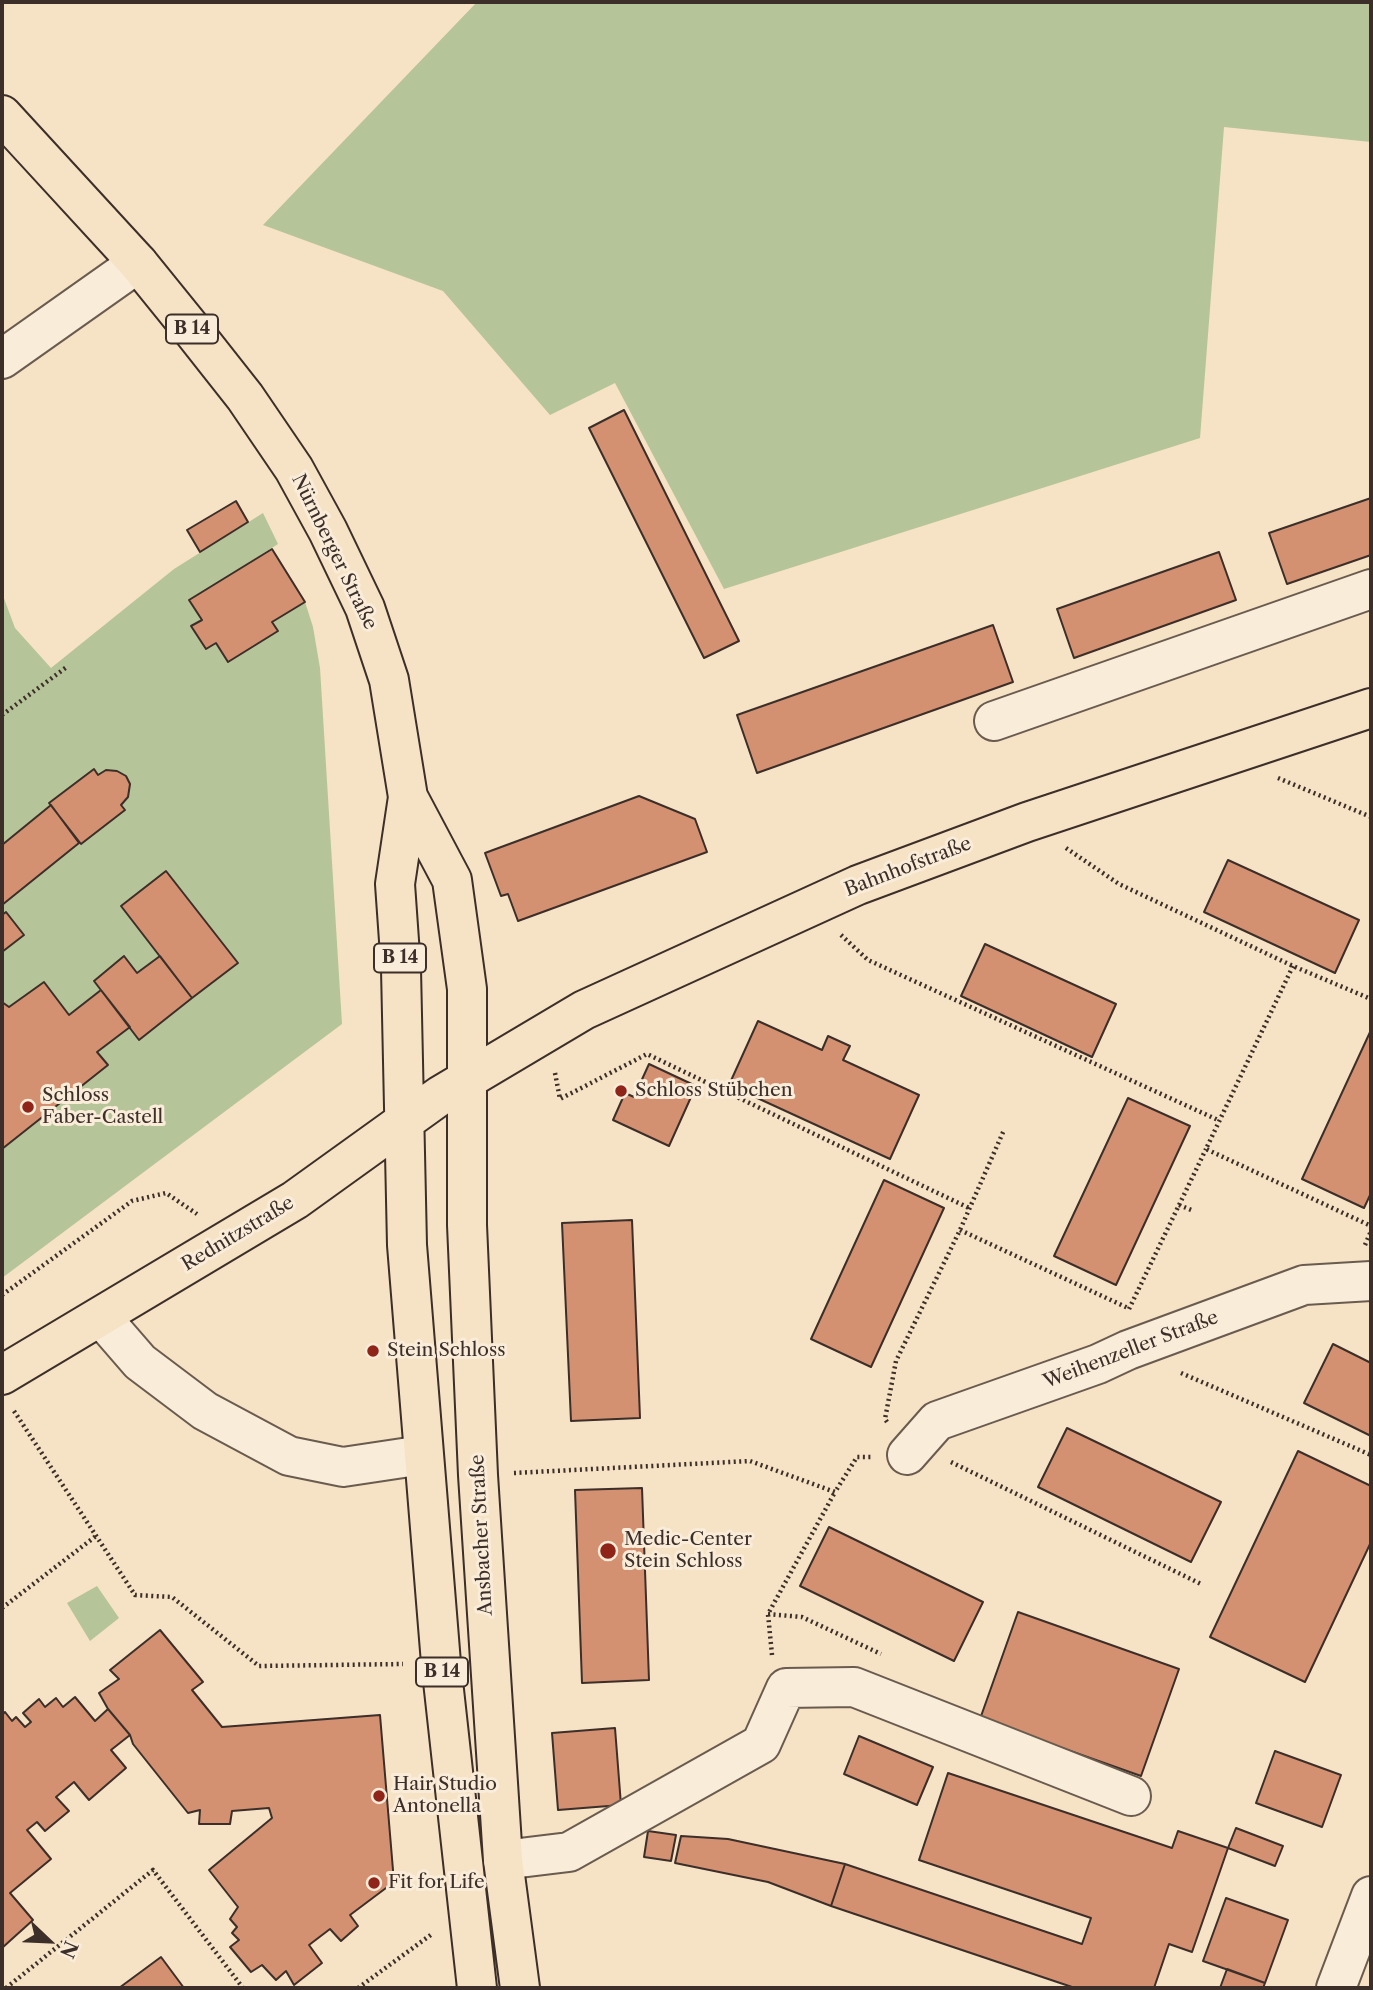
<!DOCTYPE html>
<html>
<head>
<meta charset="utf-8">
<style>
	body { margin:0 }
	#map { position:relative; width:1373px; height:1990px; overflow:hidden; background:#f6e2c4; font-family:"Libre Caslon Text",serif }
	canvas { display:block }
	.frame { position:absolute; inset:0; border:4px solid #3c2e28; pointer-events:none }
	.north { position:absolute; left:14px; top:1906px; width:70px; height:70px; -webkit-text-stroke:5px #f9ecd9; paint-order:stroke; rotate:113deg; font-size:19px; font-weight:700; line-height:28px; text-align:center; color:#3c2e28 }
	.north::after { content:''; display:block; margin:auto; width:24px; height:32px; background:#3c2e28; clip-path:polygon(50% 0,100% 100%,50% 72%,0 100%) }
</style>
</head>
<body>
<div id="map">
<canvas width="1373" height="1990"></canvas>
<div class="frame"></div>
<div class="north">N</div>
</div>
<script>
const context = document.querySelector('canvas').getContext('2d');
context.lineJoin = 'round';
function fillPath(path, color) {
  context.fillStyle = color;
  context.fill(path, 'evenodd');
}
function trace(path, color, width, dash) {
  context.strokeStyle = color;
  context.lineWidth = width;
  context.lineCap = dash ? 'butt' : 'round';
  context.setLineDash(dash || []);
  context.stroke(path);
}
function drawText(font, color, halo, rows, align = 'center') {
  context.font = font + ' "Libre Caslon Text",serif';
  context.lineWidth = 6;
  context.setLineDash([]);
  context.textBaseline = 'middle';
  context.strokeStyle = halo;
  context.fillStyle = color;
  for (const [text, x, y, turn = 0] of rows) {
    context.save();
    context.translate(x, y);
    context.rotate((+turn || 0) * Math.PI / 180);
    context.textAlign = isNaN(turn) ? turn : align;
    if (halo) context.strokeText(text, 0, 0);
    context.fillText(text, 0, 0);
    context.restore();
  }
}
const green = new Path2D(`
	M477 2H1371V142L1224 127 1200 438 724 589 615 383 550 415 443 291 263 225Z
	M263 513 278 544 190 600 202 620 192 627 205 649 216 643 228 662 277 630 272 622 305 602 313 627 320 668 342 1024 2 1278V593L15 628 51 668 174 569Z
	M97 1586 119 1618 90 1641 67 1603Z`);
const building = new Path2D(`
	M624 410 739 641 704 658 589 428Z
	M1371 498V555L1287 584 1269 533Z
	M236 501 248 522 200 552 187 530Z
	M272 549 305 602 272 622 278 631 228 662 216 643 206 649 191 626 202 620 189 600Z
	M1219 552 1236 600 1074 658 1057 609Z
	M993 625 1013 682 757 773 737 715Z
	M94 769 98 775 106 770 117 771 126 776 130 784 128 797 121 805 125 810 81 844 49 803Z
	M639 796 695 819 707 852 518 921 508 894 501 896 485 853Z
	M51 805 79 843 2 905V845Z
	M1228 860 1359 920 1335 973 1204 912Z
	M166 871 238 963 192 998 121 906Z
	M6 912 24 935 2 952V915Z
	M985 944 1116 1004 1092 1057 961 996Z
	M124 956 137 973 160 956 192 998 139 1040 94 981Z
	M44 982 69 1015 101 990 130 1027 97 1052 108 1065 2 1149V1002L9 1007Z
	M758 1021 822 1050 828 1036 850 1046 843 1060 919 1095 890 1159 729 1085Z
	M1371 1030V1193L1364 1208 1302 1179Z
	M649 1064 696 1086 669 1146 613 1120 625 1093 634 1097Z
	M1128 1098 1190 1126 1116 1285 1054 1256Z
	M884 1180 944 1208 871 1367 811 1339Z
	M632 1220 640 1418 571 1421 562 1223Z
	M1333 1344 1371 1363V1436L1304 1403Z
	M1067 1428 1221 1502 1191 1562 1038 1487Z
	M1298 1451 1371 1486V1542L1305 1682 1210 1637Z
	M642 1488 649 1680 582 1683 575 1490Z
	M829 1527 983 1602 954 1661 800 1586Z
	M1018 1612 1179 1669 1141 1776 980 1719Z
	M160 1630 203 1682 192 1690 222 1727 380 1715 394 1882 350 1915 358 1926 341 1941 330 1929 309 1945 322 1963 294 1985 286 1971 276 1980 262 1965 251 1972 230 1947 239 1940 232 1933 237 1927 230 1919 238 1907 209 1870 272 1818 269 1808 232 1811 230 1824H199L200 1810 188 1813 133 1744 130 1735 108 1709 99 1693 119 1679 110 1670Z
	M75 1697 95 1721 108 1709 130 1735 111 1750 126 1768 89 1800 74 1782 56 1797 69 1811 45 1831 37 1822 27 1830 51 1859 10 1893 33 1920 2 1948V1715L5 1712 12 1721 16 1717 25 1727 31 1722 23 1713 39 1699 45 1707 56 1698 63 1707Z
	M615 1728 621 1805 558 1810 552 1733Z
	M859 1736 933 1767 917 1805 844 1774Z
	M1275 1751 1341 1775 1322 1827 1256 1803Z
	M948 1773 1172 1848 1178 1831 1228 1848 1192 1952 1169 1944 1154 1988H1075L831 1906 845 1864 1082 1944 1091 1918 919 1860Z
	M1236 1828 1283 1846 1275 1866 1228 1848Z
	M648 1831 676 1835 671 1861 644 1857Z
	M681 1836 728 1839 845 1864 831 1906 768 1882 675 1863Z
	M1226 1898 1288 1920 1265 1983 1203 1961Z
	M161 1957 184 1988H119Z
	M1227 1969 1265 1983 1263 1988H1220Z`);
const path = new Path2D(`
	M2 715 68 666
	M1278 778 1371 817
	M1066 848 1119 884 1293 966 1371 999
	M841 935 868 960 1218 1120
	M1293 966 1206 1149 1371 1226
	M555 1073 560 1099 647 1054 969 1208
	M1179 1205 1194 1211
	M960 1230 1128 1308
	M1365 1245 1371 1231
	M2 1295 132 1201 166 1193 197 1214
	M1129 1309 1206 1149
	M1181 1373 1371 1455
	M14 1411 135 1595 172 1597 259 1666 403 1664
	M887 1422 885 1419 896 1361 960 1230 1004 1130
	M951 1462 1201 1584
	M514 1473 750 1461 835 1492 857 1457H872
	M2 1608 96 1536
	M768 1614 802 1617 881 1654
	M772 1655 768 1614 835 1492
	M6 1988 153 1870 243 1988
	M358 1988 432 1934`);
const minor = new Path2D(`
	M2 359 138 263
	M994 721 1371 589
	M101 1317 140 1362 205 1411 289 1456 343 1467 423 1455
	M907 1455 937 1421 1098 1364 1128 1350 1304 1285 1371 1281
	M503 1860 569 1852 761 1744 786 1688 854 1687 1131 1796
	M1336 1988 1371 1896`);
const major = new Path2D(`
	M2 115 138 263 189 326 245 397 294 469 328 531 365 608 389 680 408 797 395 884 401 969 407 1245 441 1663 477 1988
	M408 797 452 880 467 989V1225L478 1475 503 1860 520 1988
	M2 1375 295 1200 441 1095 584 1010 858 885 1027 822 1371 708`);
const markers = [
	[621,1091,7,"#8f2418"],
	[28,1107,7,"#8f2418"],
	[373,1351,7,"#8f2418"],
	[608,1551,9,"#8f2418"],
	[379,1796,7,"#8f2418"],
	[374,1883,7,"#8f2418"]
];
const shields = [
	[192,329,52],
	[400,958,52],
	[442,1672,52]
];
const shieldNames = [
	["B 14",192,329],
	["B 14",400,958],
	["B 14",442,1672]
];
const streetNames = [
	["Nürnberger Straße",334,552,64],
	["Bahnhofstraße",908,867,-21],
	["Rednitzstraße",238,1234,-31],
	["Weihenzeller Straße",1131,1350,-21],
	["Ansbacher Straße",482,1535,-93]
];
const poiNames = [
	["Schloss Stübchen",635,1091],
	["Schloss",42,1096],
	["Faber-Castell",42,1118],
	["Stein Schloss",387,1351],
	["Medic-Center",624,1540],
	["Stein Schloss",624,1562],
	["Hair Studio",393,1785],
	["Antonella",393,1807],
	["Fit for Life",388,1883]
];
fillPath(green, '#b6c499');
fillPath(building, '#d39172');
trace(building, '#3c2e28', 2);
trace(minor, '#6a5b4f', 42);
trace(major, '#3c2e28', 42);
trace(path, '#3c2e28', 4.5, [2, 3.5]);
trace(minor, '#f9ecd9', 38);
trace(major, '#f6e2c4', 38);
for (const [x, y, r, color] of markers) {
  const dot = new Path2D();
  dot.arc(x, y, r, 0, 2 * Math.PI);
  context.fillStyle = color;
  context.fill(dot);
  trace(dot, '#f9ecd9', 2.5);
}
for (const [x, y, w] of shields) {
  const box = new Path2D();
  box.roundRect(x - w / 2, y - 14.5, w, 29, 5);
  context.fillStyle = '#f9ecd9';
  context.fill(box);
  trace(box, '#3c2e28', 2);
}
drawText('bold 18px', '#3c2e28', null, shieldNames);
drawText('19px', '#3c2e28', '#f9ecd9', streetNames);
drawText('19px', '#3c2e28', '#f9ecd9', poiNames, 'left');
</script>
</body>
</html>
